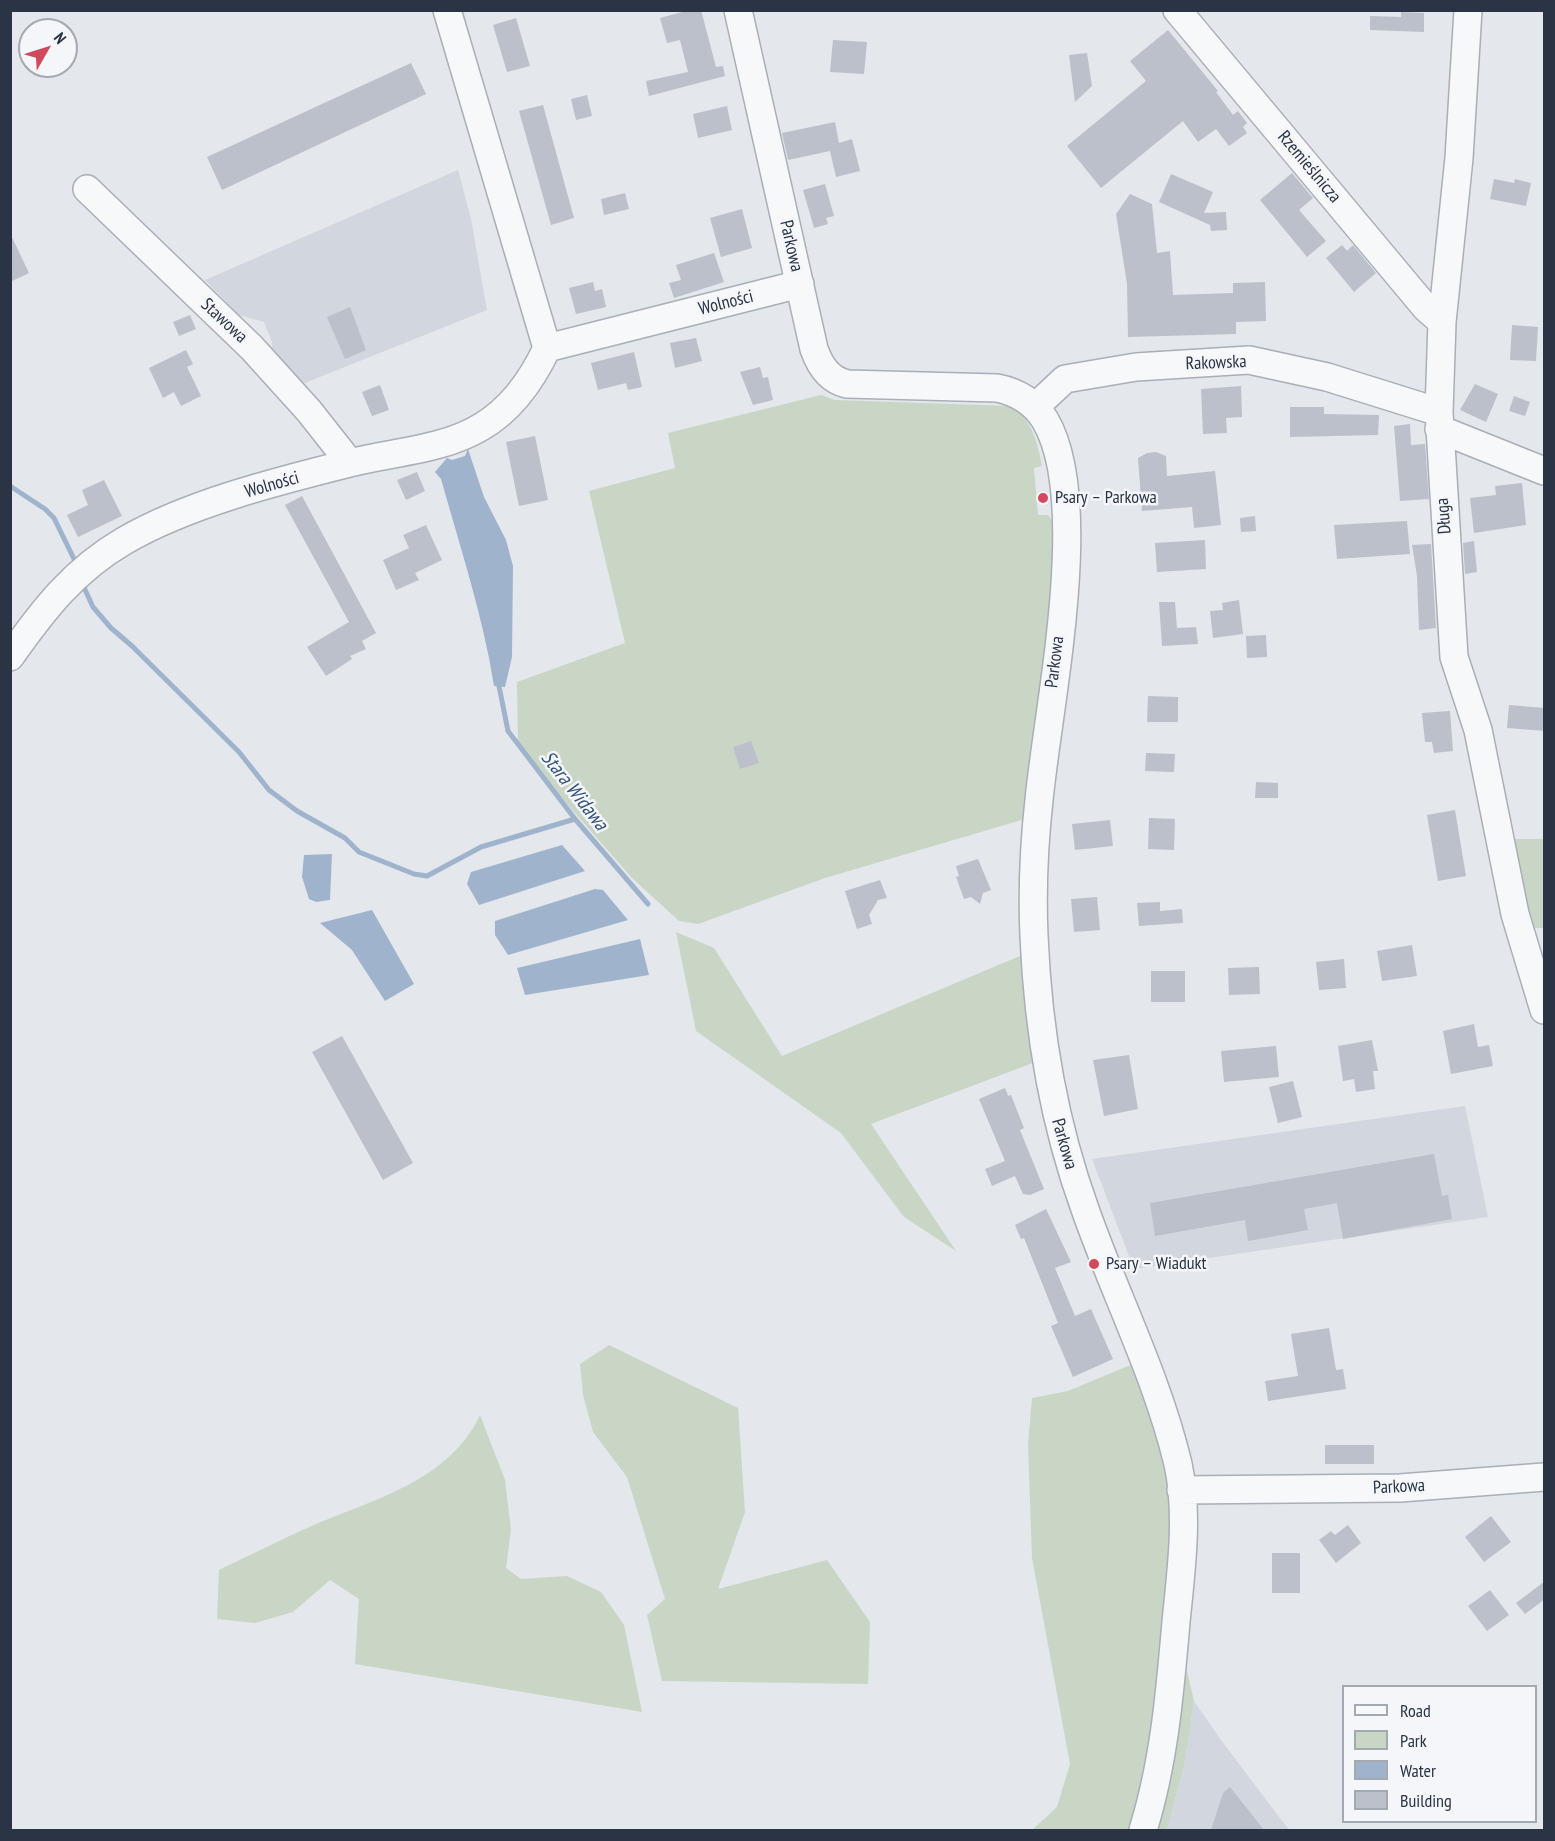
<!DOCTYPE html>
<html>
<head>
<meta charset="utf-8">
<style>
	body { margin:0 }
	#map { position:relative; width:1555px; height:1841px; overflow:hidden; background:#e4e7ec; font-family:"PT Sans Narrow",sans-serif }
	canvas { display:block }
	.frame { position:absolute; inset:0; border:12px solid #2b3445; pointer-events:none }
	.legend { position:absolute; left:1342px; top:1685px; width:195px; height:138px; box-sizing:border-box; background:#f4f6f9; border:2px solid #a4a8b1; margin:0; padding:8px 10px; list-style:none; font-size:18px; color:#2b3445 }
	.legend li { display:flex; align-items:center; gap:12px; height:30px }
	.legend b { width:30px; border:2px solid #a4a8b1 }
	.north { position:absolute; left:18px; top:18px; width:60px; height:60px; box-sizing:border-box; background:#f4f6f9; border:2px solid #a4a8b1; border-radius:50%; rotate:51deg; font-size:16px; font-weight:700; line-height:24px; text-align:center; color:#2b3445 }
	.north::after { content:''; display:block; margin:auto; width:21px; height:27px; background:#d1495b; clip-path:polygon(50% 0,100% 100%,50% 72%,0 100%) }
</style>
</head>
<body>
<div id="map">
<canvas width="1555" height="1841"></canvas>
<div class="frame"></div>
<ul class="legend">
<li><b style="height:8px;background:#f7f8fa"></b>Road</li>
<li><b style="height:16px;background:#c9d6c5"></b>Park</li>
<li><b style="height:16px;background:#9fb4cc"></b>Water</li>
<li><b style="height:16px;background:#bbc0ca"></b>Building</li>
</ul>
<div class="north">N</div>
</div>
<script>
const context = document.querySelector('canvas').getContext('2d');
context.lineJoin = 'round';
function fillPath(path, color) {
  context.fillStyle = color;
  context.fill(path, 'evenodd');
}
function trace(path, color, width, dash) {
  context.strokeStyle = color;
  context.lineWidth = width;
  context.lineCap = dash ? 'butt' : 'round';
  context.setLineDash(dash || []);
  context.stroke(path);
}
function drawText(font, color, halo, rows, align = 'center') {
  context.font = font + ' "PT Sans Narrow",sans-serif';
  context.lineWidth = 5;
  context.setLineDash([]);
  context.textBaseline = 'middle';
  context.strokeStyle = halo;
  context.fillStyle = color;
  for (const [text, x, y, turn = 0] of rows) {
    context.save();
    context.translate(x, y);
    context.rotate((+turn || 0) * Math.PI / 180);
    context.textAlign = isNaN(turn) ? turn : align;
    if (halo) context.strokeText(text, 0, 0);
    context.fillText(text, 0, 0);
    context.restore();
  }
}
const built = new Path2D(`
	M458 170 471 219 487 310 300 385 271 354 272 342 264 322 239 315 205 280Z
	M1465 1106 1488 1217 1134 1269 1092 1159Z
	M1194 1701 1221 1740 1289 1830H1167L1184 1766Z`);
const green = new Path2D(`
	M821 395 835 400 1012 406C1033 422 1037 441 1042 466L1034 468 1038 515H1048L1055 524 1050 610 1025 819 825 878 698 924 679 921 632 878 560 796 518 743 517 682 625 643 589 491 675 468 668 433Z
	M1507 839H1544V928H1527Z
	M676 932 714 948 782 1056 1027 953 1038 1061 871 1124 956 1251 904 1217 841 1133 696 1031Z
	M609 1345 738 1408 745 1512 718 1589 827 1560 870 1622 868 1684 662 1681 647 1615 665 1599 627 1477 593 1432 583 1395 580 1364Z
	M1152 1356 1177 1429 1184 1658 1194 1701 1184 1766 1167 1830H1032L1057 1807 1070 1764 1032 1558 1028 1444 1032 1398 1068 1391Z
	M480 1415 505 1480 511 1530 506 1568 521 1579 567 1576 601 1592 624 1625 642 1712 355 1664 359 1599 330 1580 293 1612 255 1623 217 1619 219 1570C250 1555 282 1539 314 1525 375 1499 450 1480 480 1415Z`);
const water = new Path2D(`
	M468 449 484 497 506 540 513 566 512 657 505 687 494 686C483 616 460 547 441 479L435 472 447 458 452 460 465 456Z
	M562 845 585 871 479 905 467 884 471 872Z
	M332 854 330 900 316 902 309 899 302 877 304 855Z
	M595 889 603 890 628 920 508 955 495 935V921Z
	M372 910 414 984 385 1001 352 950 320 923Z
	M640 939 649 975 525 995 517 968Z`);
const stream = new Path2D(`
	M10 486 45 509 54 518 75 561
	M82 583 93 607 111 628 132 646 239 752 269 790 297 811 345 838 359 852 414 874 427 876 481 847 575 819
	M499 686 508 731 575 819 648 904`);
const building = new Path2D(`
	M690 10H701L716 67 723 66 725 76 649 96 646 81 688 72 680 40 667 43 660 18Z
	M1401 12 1424 13V32L1370 30V16L1401 17Z
	M516 18 530 66 507 72 493 25Z
	M1168 30 1218 91 1216 92 1233 115 1238 111 1247 123 1243 127 1247 133 1229 146 1216 129 1198 142 1183 121 1101 188 1067 146 1146 81 1130 61Z
	M833 40 867 42 864 74 830 72Z
	M1087 53 1092 86 1075 102 1069 55Z
	M411 63 426 94 222 190 207 157Z
	M587 95 592 116 576 120 571 99Z
	M543 105 574 218 551 225 519 111Z
	M727 106 732 130 698 138 693 114Z
	M835 122 839 143 852 139 860 171 836 177 830 151 788 160 782 133Z
	M1292 173 1313 198 1299 210 1326 241 1307 257 1260 200Z
	M1171 174 1213 192 1204 213 1226 212 1227 230 1211 231 1210 225 1159 202Z
	M1494 179 1514 183 1515 179 1531 183 1526 206 1490 199Z
	M825 184 834 216 826 218 828 224 814 228 803 190Z
	M625 193 629 209 604 215 601 199Z
	M1130 194 1152 204 1157 253 1170 251 1173 295 1233 293V283L1265 282 1266 321 1236 322V334L1128 337 1127 284 1116 214Z
	M742 209 752 248 721 257 710 218Z
	M10 233 29 273 10 282Z
	M1342 245 1347 251 1353 245 1376 273 1354 292 1326 258Z
	M714 253 724 282 674 298 669 283 681 280 676 265Z
	M593 282 595 291 602 289 606 307 576 314 569 288Z
	M350 307 366 350 345 359 327 317Z
	M190 315 196 329 179 336 173 322Z
	M1512 325 1538 327 1536 361 1510 360Z
	M696 338 702 361 675 368 670 343Z
	M186 350 193 364 187 367 201 396 181 406 174 392 163 398 149 368Z
	M634 352 642 387 628 390 626 383 598 390 591 363Z
	M760 367 763 378 768 377 773 400 753 405 740 372Z
	M1475 384 1498 394 1486 422 1460 410Z
	M380 385 389 410 372 416 362 392Z
	M1241 386 1242 417 1226 418 1227 433 1203 434 1201 389Z
	M1514 396 1530 402 1525 416 1509 411Z
	M1290 407H1324V414L1379 415 1378 435 1290 437Z
	M1410 424 1411 445 1425 444 1429 499 1400 501 1394 426Z
	M535 436 548 500 519 506 506 442Z
	M1156 452 1166 456 1167 476 1215 471 1221 525 1194 528 1192 507 1142 511 1138 458 1147 453Z
	M417 472 425 491 406 500 397 480Z
	M104 480 122 516 78 537 67 515 88 505 82 490Z
	M1522 483 1526 525 1474 533 1470 498 1496 495 1495 486Z
	M302 496 376 633 362 641 366 649 350 656 352 659 326 676 307 647 349 622 285 505Z
	M1255 516 1256 531 1241 532 1240 518Z
	M1407 521 1410 554 1337 559 1334 525Z
	M426 525 442 560 415 573 419 580 396 590 383 560 409 548 403 535Z
	M1205 540 1206 569 1157 572 1155 543Z
	M1474 541 1477 572 1465 574 1463 543Z
	M1431 544 1436 628 1419 630 1417 576 1412 545Z
	M1239 600 1243 634 1213 638 1210 611 1223 610 1222 603Z
	M1159 602H1175L1177 628 1196 627 1198 644 1162 646Z
	M1266 635 1267 657 1247 658 1246 636Z
	M1148 696 1178 697V722H1147Z
	M1509 705 1545 708V731L1507 728Z
	M1450 711 1453 751 1434 753 1432 742H1425L1422 713Z
	M751 741 759 763 740 769 733 747Z
	M1146 753 1175 754 1174 772 1145 771Z
	M1256 782 1278 783V798H1255Z
	M1455 810 1466 876 1438 881 1427 815Z
	M1149 818 1175 819 1174 850 1148 849Z
	M1110 820 1113 846 1075 850 1072 824Z
	M978 859 991 890 983 893 980 904 971 897 964 899 956 877 959 876 956 866Z
	M880 880 887 898 878 900 869 915 872 924 857 929 845 891Z
	M1097 897 1100 930 1074 932 1071 899Z
	M1160 902V911L1182 909 1183 923 1139 926 1137 903Z
	M1412 945 1417 976 1382 981 1377 951Z
	M1344 959 1346 988 1319 990 1316 962Z
	M1259 967 1260 994 1229 995 1228 968Z
	M1151 971H1185V1002H1151Z
	M1474 1024 1478 1047 1489 1045 1493 1066 1451 1074 1443 1031Z
	M342 1036 413 1163 383 1180 312 1052Z
	M1372 1040 1378 1071H1373L1375 1089 1356 1092 1354 1079 1343 1081 1338 1046Z
	M1276 1046 1279 1077 1224 1082 1221 1051Z
	M1129 1055 1138 1109 1104 1116 1093 1060Z
	M1293 1081 1302 1117 1278 1123 1269 1087Z
	M1005 1088 1008 1096 1011 1095 1024 1128 1020 1130 1044 1189 1030 1195 1023 1194 1015 1176 992 1186 985 1169 1005 1161 979 1099Z
	M1434 1154 1442 1196 1448 1195 1452 1219 1343 1239 1337 1203 1304 1209 1308 1230 1248 1241 1245 1220 1155 1236 1150 1203Z
	M1046 1209 1071 1262 1055 1268 1075 1316 1091 1309 1113 1359 1073 1377 1051 1326 1058 1323 1024 1238 1021 1239 1015 1225Z
	M1329 1328 1336 1370 1343 1369 1346 1389 1268 1401 1265 1381 1298 1376 1291 1334Z
	M1325 1445H1374V1464H1325Z
	M1491 1516 1511 1542 1484 1562 1465 1537Z
	M1348 1525 1361 1543 1336 1563 1319 1540 1331 1531 1335 1535Z
	M1272 1553H1300V1593H1272Z
	M1545 1581V1599L1525 1614 1516 1603Z
	M1490 1590 1509 1615 1487 1631 1468 1606Z
	M1230 1787 1264 1830H1211L1223 1793Z`);
const minor = new Path2D(`
	M447 10 547 348 800 284
	M738 10 814 349C820 366 829 380 847 384L997 388C1017 392 1034 402 1045 420 1093 501 1048 706 1039 800 1034 845 1032 891 1034 936 1038 1030 1053 1121 1085 1209 1115 1295 1157 1376 1178 1464 1189 1515 1181 1571 1176 1622 1170 1692 1164 1763 1143 1830
	M1177 10 1426 308 1442 322
	M1468 10 1459 158 1442 322 1439 412 1454 657 1478 730 1515 914 1544 1010
	M87 189 252 348 309 411 350 463
	M1035 407 1065 379 1136 367 1249 360 1327 377 1439 412
	M1439 429 1544 471
	M10 657C43 610 74 570 124 541 187 504 278 481 350 463 393 452 443 450 481 427 512 409 532 380 547 348
	M1181 1490 1400 1488 1544 1477`);
const markers = [
	[1043,498,6,"#d1495b"],
	[1094,1264,6,"#d1495b"]
];
const streetNames = [
	["Rzemieślnicza",1309,167,50],
	["Parkowa",791,246,77],
	["Wolności",726,303,-14],
	["Stawowa",224,321,43],
	["Rakowska",1216,363,-2],
	["Wolności",272,485,-16],
	["Długa",1444,516,-94],
	["Parkowa",1055,662,-83],
	["Parkowa",1064,1144,74],
	["Parkowa",1399,1487,-3]
];
const poiNames = [
	["Psary – Parkowa",1055,498],
	["Psary – Wiadukt",1106,1264]
];
const waterNames = [
	["Stara Widawa",574,791,52]
];
fillPath(built, '#d2d6de');
fillPath(green, '#c9d6c5');
fillPath(water, '#9fb4cc');
trace(stream, '#9fb4cc', 5);
fillPath(building, '#bbc0ca');
trace(minor, '#a9aeb7', 30);
trace(minor, '#f7f8fa', 27);
for (const [x, y, r, color] of markers) {
  const dot = new Path2D();
  dot.arc(x, y, r, 0, 2 * Math.PI);
  context.fillStyle = color;
  context.fill(dot);
  trace(dot, '#f4f6f9', 2);
}
drawText('18px', '#2b3445', '#f4f6f9', streetNames);
drawText('18px', '#2b3445', '#f4f6f9', poiNames, 'left');
drawText('italic 20px', '#34527a', '#f4f6f9', waterNames);
</script>
</body>
</html>
